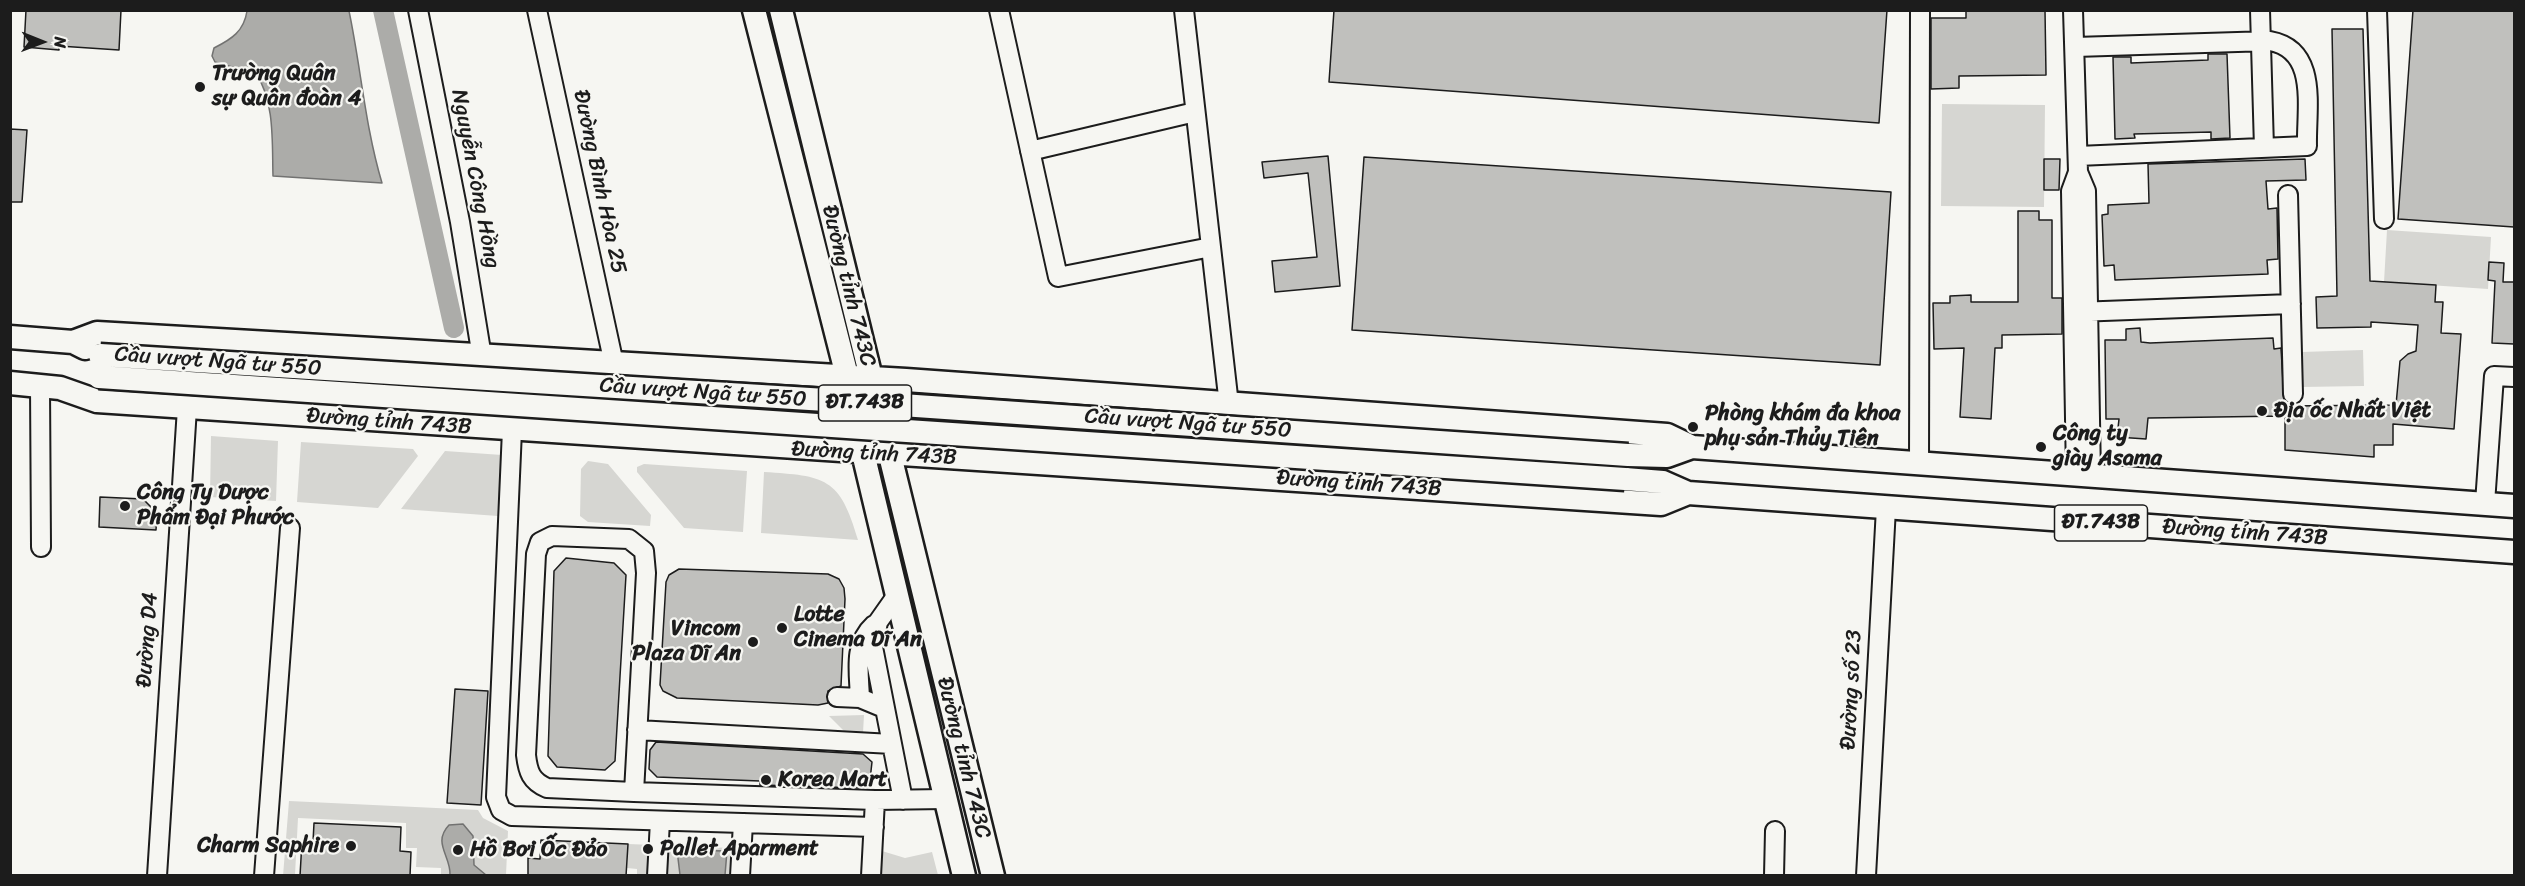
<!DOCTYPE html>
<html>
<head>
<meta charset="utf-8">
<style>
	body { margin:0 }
	#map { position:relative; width:2525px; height:886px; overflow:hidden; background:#f6f6f2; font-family:Sriracha,sans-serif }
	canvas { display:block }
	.frame { position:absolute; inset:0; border:12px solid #1c1c1c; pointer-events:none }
	.north { position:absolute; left:12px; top:12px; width:60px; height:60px; -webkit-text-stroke:4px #f6f6f2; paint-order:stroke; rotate:91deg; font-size:16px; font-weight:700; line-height:24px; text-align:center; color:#1c1c1c }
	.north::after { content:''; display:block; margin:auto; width:21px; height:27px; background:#1c1c1c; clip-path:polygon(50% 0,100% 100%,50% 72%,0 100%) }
</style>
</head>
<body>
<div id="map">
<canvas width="2525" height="886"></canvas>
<div class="frame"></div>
<div class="north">N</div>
</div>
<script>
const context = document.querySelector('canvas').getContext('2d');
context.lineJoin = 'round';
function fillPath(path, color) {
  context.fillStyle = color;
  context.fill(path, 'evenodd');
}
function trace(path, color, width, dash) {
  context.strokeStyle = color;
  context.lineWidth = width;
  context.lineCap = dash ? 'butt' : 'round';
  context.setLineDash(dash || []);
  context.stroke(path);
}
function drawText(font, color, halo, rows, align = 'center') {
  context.font = font + ' Sriracha,sans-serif';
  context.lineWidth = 4.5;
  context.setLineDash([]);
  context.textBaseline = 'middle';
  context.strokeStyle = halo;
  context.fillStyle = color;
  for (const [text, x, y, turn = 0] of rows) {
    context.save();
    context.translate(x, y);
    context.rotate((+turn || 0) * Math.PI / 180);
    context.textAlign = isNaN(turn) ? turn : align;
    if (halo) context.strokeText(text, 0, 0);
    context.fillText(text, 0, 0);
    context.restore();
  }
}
const green = new Path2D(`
	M1942 104 2045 105 2044 207 1941 206Z
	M2387 230 2491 237 2488 289 2384 282Z
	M2363 350 2364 386 2302 387V352Z
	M211 436 278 441 276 501 210 497Z
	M301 442 413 449 418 456 378 508 297 502Z
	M445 451 502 455 498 516 401 509Z
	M588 461 608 464 651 515 650 526 588 522 580 516 581 469Z
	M644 464 747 471 743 532 684 528 637 472V467Z
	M764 472C825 476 840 477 858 540L761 533Z
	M864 715 863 733H846L829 716Z
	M289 801 478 810 483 818 508 831 506 875H441V868L416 867 417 848H406V823L298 818 295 875 283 876Z
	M628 844 731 848 729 875H637V869L627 868Z
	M882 851 905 858 932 852 938 875 880 876Z`);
const water = new Path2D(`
	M247 11H349C361 68 365 126 382 183L273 176C272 144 275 101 256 74L215 62 212 56 214 48C232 39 244 31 247 11Z
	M463 824 473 836 474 865 486 875H450C451 856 432 843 449 825Z
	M677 850 727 851 725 875H680Z`);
const canal = new Path2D(`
	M383 10 454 328`);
const building = new Path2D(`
	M26 10H121L119 50 59 46V50L24 47Z
	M1334 10H1887L1879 123 1329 82Z
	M2045 10 2046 75 1959 76V88L1931 89V18H1966V11Z
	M2413 10H2514V227L2398 219Z
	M2332 29H2363L2370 281 2436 285 2435 302H2443L2441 333 2461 334 2454 429 2393 424V445H2374V457L2285 450V406L2396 405 2400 361 2408 354 2416 351 2418 325 2371 322V327L2317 328 2316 297 2337 296Z
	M2208 54H2227L2230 138 2211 139V132L2134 134 2135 138 2115 139 2113 57H2131V63L2208 60Z
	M10 129 27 130 22 202H10Z
	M1328 156 1340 286 1275 292 1272 261 1317 257 1308 173 1264 178 1262 162Z
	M1364 157 1891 192 1880 365 1352 330Z
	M2044 159H2060L2059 190H2044Z
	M2305 159 2306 180 2266 181 2268 209 2277 208 2278 259 2267 260 2268 274 2115 280 2114 265 2104 266 2102 215 2108 214V205L2149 203 2148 164Z
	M2018 211H2039V220H2052V298H2062V334L2002 335V348H1995L1991 419 1960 417 1964 348 1934 349 1933 303H1950V296L1971 295V302H2018Z
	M2489 262 2504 263 2503 282H2514V344L2492 343 2495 281 2488 280Z
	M2140 328 2141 342 2150 343 2273 338 2274 349 2281 348 2285 416 2148 418 2146 439 2117 437 2119 419H2106L2105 340H2126V329Z
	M100 497 143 499 157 513 156 530 99 527Z
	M566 558 614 563 626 575 615 761 605 770 557 767 548 756 554 571Z
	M679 569 828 574 839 579 844 588 845 599 841 686 828 691V703L818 705 677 698 663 691 660 685 666 582 669 575Z
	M455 689 488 691 481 805 447 803Z
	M656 742 863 754 872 762 870 780 861 788 760 785V781L657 777 649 769 650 750Z
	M314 823 401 827 400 851 411 852 410 876H300L302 841 313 842Z
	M541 840 628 844 626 876H528V858L540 859Z`);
const minor = new Path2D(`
	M418 10 460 222 482 357
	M537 10 614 364
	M999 10 1058 277 1211 247
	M1184 10 1229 405
	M2073 10 2078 172 2086 191 2091 476
	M2260 10 2264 148
	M2377 10 2384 219
	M2075 47 2270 41C2319 50 2306 108 2307 146L2078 156
	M1030 151 1195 112
	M2288 195 2293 394
	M2077 312 2291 304
	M40 386 41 547
	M512 430 496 797 501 810 512 816 874 827
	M1919 462 1920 10
	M2076 475 2071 191 2078 172
	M2485 503 2494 376 2514 377
	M552 536 629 539 644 551 646 573 634 792 547 788C531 781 528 772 526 755L536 554 540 542Z
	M897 595 878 622 873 647 903 800
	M874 625C853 644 859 672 860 698L884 708
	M837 697 860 698
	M637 730 892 744
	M634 792 875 800 945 799
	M157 876 187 408
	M264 876 290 528
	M657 876 660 821
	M740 876 743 823
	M871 876 875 800
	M1774 876 1775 831
	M1866 876 1886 508`);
const major = new Path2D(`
	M754 10 847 376 863 453 964 876
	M781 10 993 876
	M10 337 73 342 85 348
	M73 342 97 333 906 380 1667 435 1692 447 2514 506
	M10 383 60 388 97 401 1661 504 1688 493
	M1628 455 1667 456 1692 447
	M1625 479 1663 482 1688 493 2514 552`);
const majorBridge = new Path2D(`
	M100 355 858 402 1628 455
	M99 377 1625 479`);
const markers = [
	[200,87,6,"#1c1c1c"],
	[2262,411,6,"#1c1c1c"],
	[1693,427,6,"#1c1c1c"],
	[2041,447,6,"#1c1c1c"],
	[125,506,6,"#1c1c1c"],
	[782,628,6,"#1c1c1c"],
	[753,642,6,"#1c1c1c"],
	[766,780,6,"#1c1c1c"],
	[351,846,6,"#1c1c1c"],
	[648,849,6,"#1c1c1c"],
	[458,850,6,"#1c1c1c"]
];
const shields = [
	[865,403,93],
	[2101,523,93]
];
const shieldNames = [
	["ĐT.743B",865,403],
	["ĐT.743B",2101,523]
];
const poiNames = [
	["Trường Quân",212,74],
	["sự Quân đoàn 4",212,99],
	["Địa ốc Nhất Việt",2274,411],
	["Phòng khám đa khoa",1705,414],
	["phụ sản Thủy Tiên",1705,439],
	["Công ty",2053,434],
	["giày Asama",2053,459],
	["Công Ty Dược",137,493],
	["Phẩm Đại Phước",137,518],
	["Lotte",794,615],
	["Cinema Dĩ An",794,640],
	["Vincom",741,629,"right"],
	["Plaza Dĩ An",741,654,"right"],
	["Korea Mart",778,780],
	["Charm Saphire",339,846,"right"],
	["Pallet Aparment",660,849],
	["Hồ Bơi Ốc Đảo",470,850]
];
const streetNames = [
	["Nguyễn Công Hồng",475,179,79],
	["Đường Bình Hòa 25",599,182,78],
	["Đường tỉnh 743C",848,286,76],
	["Cầu vượt Ngã tư 550",218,362,4],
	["Cầu vượt Ngã tư 550",703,393,4],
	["Đường tỉnh 743B",389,422,4],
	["Cầu vượt Ngã tư 550",1188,424,4],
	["Đường tỉnh 743B",874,454,3],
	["Đường tỉnh 743B",1359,484,4],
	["Đường tỉnh 743B",2245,533,4],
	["Đường D4",148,640,-86],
	["Đường số 23",1852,690,-87],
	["Đường tỉnh 743C",963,758,76]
];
fillPath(green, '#d6d6d2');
fillPath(water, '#acaca9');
trace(water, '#727271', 1.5);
trace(canal, '#acaca9', 20);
fillPath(building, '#c0c0bd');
trace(building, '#1c1c1c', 1.5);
trace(minor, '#1c1c1c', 22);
trace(major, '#1c1c1c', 27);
trace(minor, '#f6f6f2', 18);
trace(major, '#f6f6f2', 22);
trace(majorBridge, '#1c1c1c', 27, []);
trace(majorBridge, '#f6f6f2', 22);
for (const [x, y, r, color] of markers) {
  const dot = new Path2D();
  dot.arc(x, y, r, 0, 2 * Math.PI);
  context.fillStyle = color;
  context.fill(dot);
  trace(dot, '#f6f6f2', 2);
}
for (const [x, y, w] of shields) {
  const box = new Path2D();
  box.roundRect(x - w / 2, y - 18, w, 36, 4.5);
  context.fillStyle = '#f6f6f2';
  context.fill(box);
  trace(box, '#1c1c1c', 1.5);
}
drawText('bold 21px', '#1c1c1c', null, shieldNames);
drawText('bold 22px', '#1c1c1c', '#f6f6f2', poiNames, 'left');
drawText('22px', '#1c1c1c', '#f6f6f2', streetNames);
</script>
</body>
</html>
